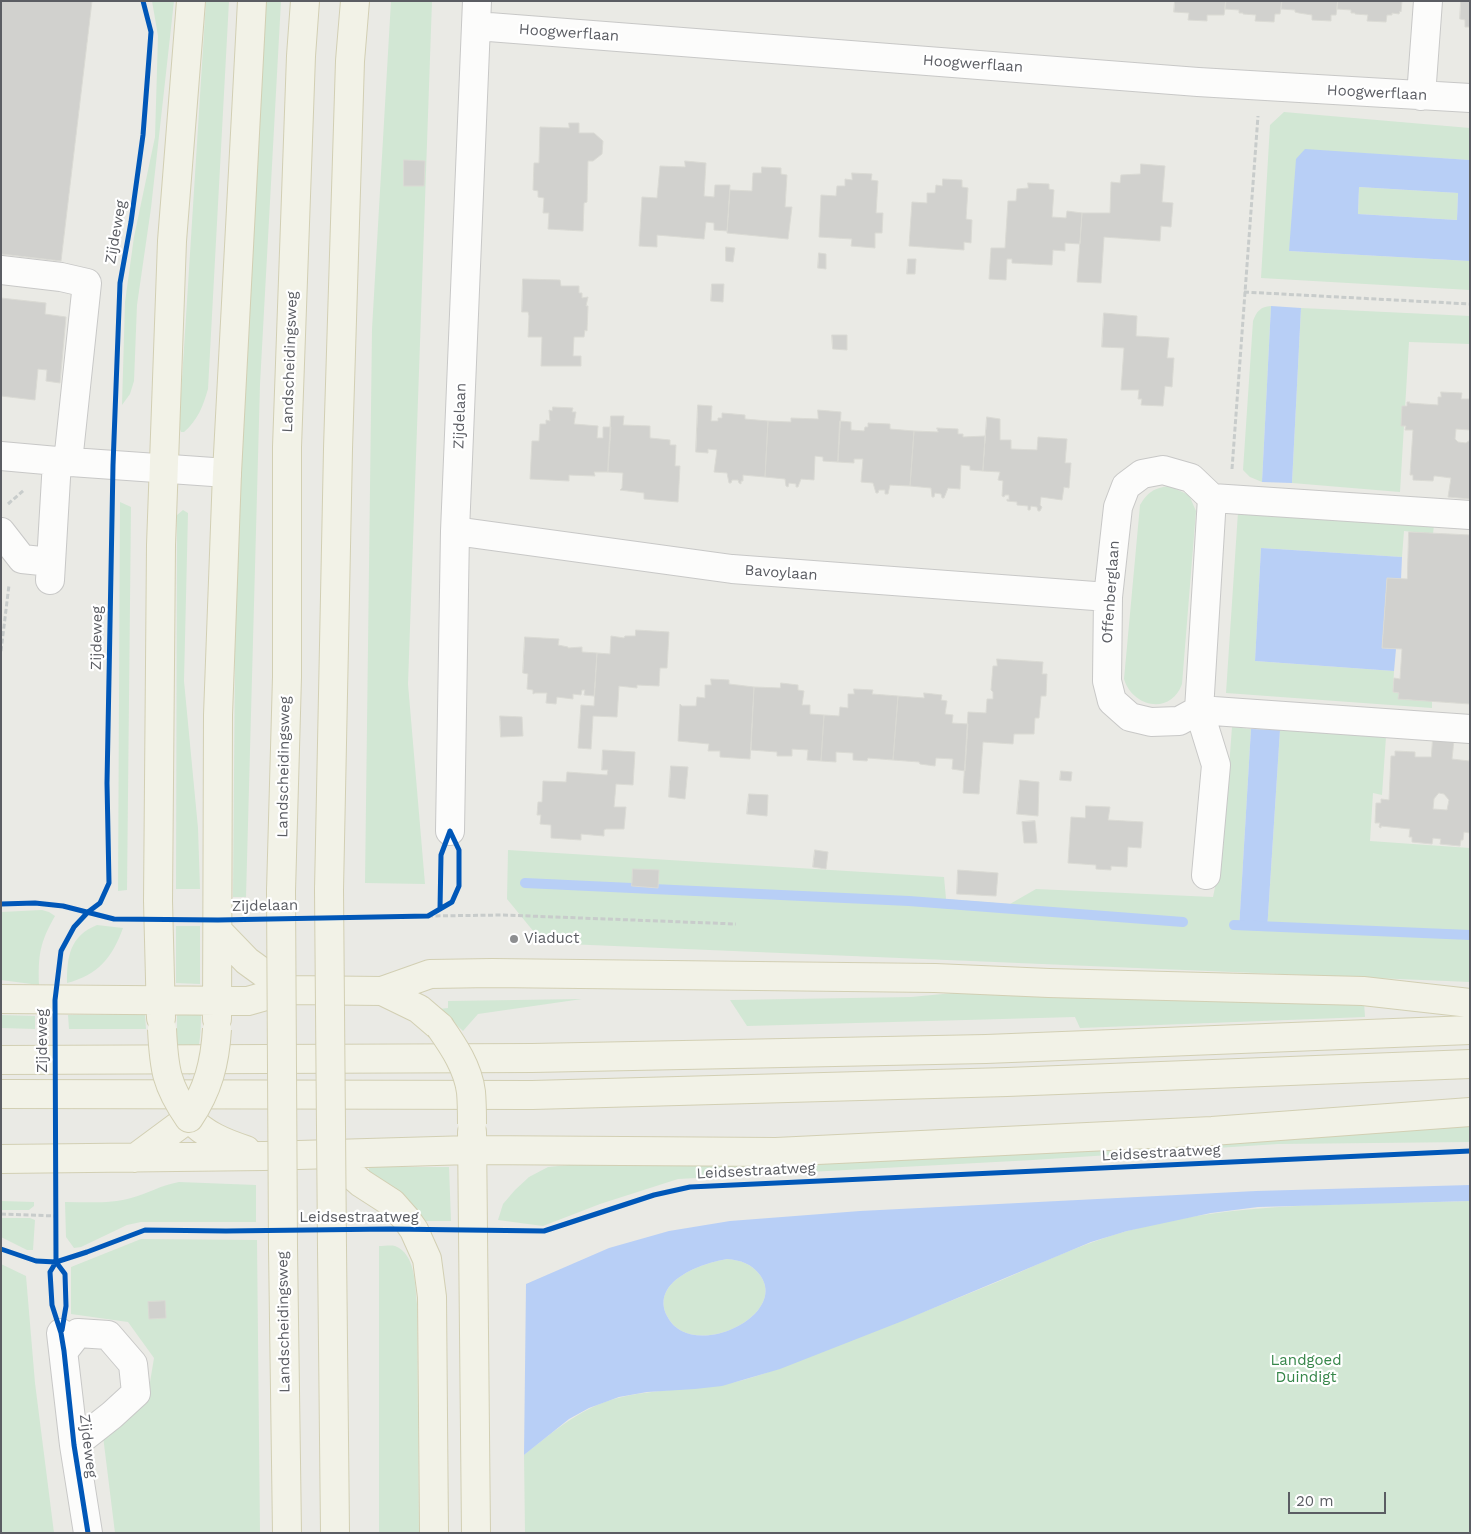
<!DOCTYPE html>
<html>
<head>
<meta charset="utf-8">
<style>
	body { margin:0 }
	#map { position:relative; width:1471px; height:1534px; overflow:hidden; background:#eaeae5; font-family:"Work Sans",sans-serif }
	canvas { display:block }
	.frame { position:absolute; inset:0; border:2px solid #5b5d63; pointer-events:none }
	.scale { position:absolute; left:1288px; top:1492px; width:98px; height:22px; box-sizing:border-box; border:2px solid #5b5d63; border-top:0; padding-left:6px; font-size:15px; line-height:18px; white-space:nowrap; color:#5b5d63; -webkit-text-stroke:4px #fff; paint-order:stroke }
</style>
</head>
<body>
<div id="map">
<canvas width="1471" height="1534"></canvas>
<div class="frame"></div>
<div class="scale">20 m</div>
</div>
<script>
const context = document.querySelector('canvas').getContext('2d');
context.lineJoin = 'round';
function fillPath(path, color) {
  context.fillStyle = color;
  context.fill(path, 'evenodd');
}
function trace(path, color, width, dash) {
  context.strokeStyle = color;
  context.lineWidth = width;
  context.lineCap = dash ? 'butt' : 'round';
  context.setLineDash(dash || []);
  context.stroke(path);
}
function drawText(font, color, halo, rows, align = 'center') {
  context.font = font + ' "Work Sans",sans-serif';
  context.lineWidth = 4.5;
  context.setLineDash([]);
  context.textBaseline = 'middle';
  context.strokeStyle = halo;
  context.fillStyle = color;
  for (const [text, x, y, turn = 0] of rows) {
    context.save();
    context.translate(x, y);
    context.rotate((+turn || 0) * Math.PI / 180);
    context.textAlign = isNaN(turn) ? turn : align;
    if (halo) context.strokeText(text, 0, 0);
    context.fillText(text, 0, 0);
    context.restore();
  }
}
const green = new Path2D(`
	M152 1H174L151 208 137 305 134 381 130 394 122 405 125 302 134 237 155 137 158 36Z
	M206 1H229L208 389C203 406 198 420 184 432H181L179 427Z
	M261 1H281L260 384 246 897H233L236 530Z
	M391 1H432L408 684 425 884 365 883 372 329Z
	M1284 112 1470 128V160L1305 150 1289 251 1470 261V290L1261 278 1270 125Z
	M1359 187 1458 193 1457 220 1358 214Z
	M1271 306 1262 482 1250 477 1243 470 1253 321C1257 311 1260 307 1271 306Z
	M1301 308 1470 316V344L1409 342 1400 492 1292 483Z
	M1169 486 1189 495 1196 511 1182 684C1171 715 1133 708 1124 679L1140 505C1148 492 1154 488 1169 486Z
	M120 502 131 507 127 890 118 891Z
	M183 510 188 513 184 681 198 828 200 889H176L177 515Z
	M1238 512 1434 525 1433 534 1404 531 1402 557 1261 548 1255 661 1394 671 1393 692 1399 693V699L1432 701V708L1226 693Z
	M1232 727 1251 729 1239 929 1267 931 1280 730 1386 737 1382 795 1373 793 1370 841 1470 848V982L543 943 507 899 508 850 944 877 946 899 1010 904 1036 889 1213 897 1223 848Z
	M42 910 49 912 55 916C40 942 38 955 39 985L1 980V912Z
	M97 925 123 928C112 958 98 975 67 983 67 956 70 936 97 925Z
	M176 926H200V984L176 983Z
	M996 989 1364 1002 1365 1017 1080 1028 1075 1017 747 1026 730 1000 911 997Z
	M582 999 478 1014 463 1031 439 1009 448 1008V1001Z
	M145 1014 146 1029H69L68 1015Z
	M1 1015 35 1016V1029L1 1028Z
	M177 1015H201C201 1038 199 1053 190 1075L186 1073 177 1041Z
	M1470 1120V1142L1278 1144 1033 1160 678 1179 600 1204 543 1226 498 1220 503 1204 515 1190 529 1177 548 1167 569 1165 1011 1155 1352 1127Z
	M369 1167H449L451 1221H424C409 1195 395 1190 369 1176Z
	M179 1182 256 1185V1222H141L127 1225 81 1247 74 1248 66 1237 65 1202C87 1202 110 1204 131 1198 147 1194 161 1185 179 1182Z
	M1 1201 34 1202V1206L29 1210H1Z
	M1470 1201V1533H525L524 1455C554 1431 584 1405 622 1397 665 1387 708 1391 750 1378 774 1371 797 1361 820 1352 881 1329 942 1305 1002 1280 1043 1262 1084 1243 1127 1231 1238 1200 1355 1205 1470 1201Z
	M1 1218H30L35 1220 33 1250H27L1 1237Z
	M141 1239 257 1240 260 1533H115L103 1436 147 1400 154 1358 128 1322 71 1314V1267Z
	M379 1246C384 1246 391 1245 395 1246 416 1254 415 1286 417 1304L419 1533H379Z
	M727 1259C740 1260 752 1264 760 1275 790 1316 690 1363 667 1316 650 1281 702 1263 727 1259Z
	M1 1264 26 1276 35 1383 54 1533H1Z`);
const water = new Path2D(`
	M1305 149 1470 160V261L1289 251 1296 159ZM1359 187 1458 193 1457 220 1358 214Z
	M1271 306 1301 308 1292 483 1262 482Z
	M1261 548 1402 557 1401 580 1387 579 1382 648 1396 649 1394 671 1255 661Z
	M1251 729 1280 730 1267 931 1239 929Z
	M1470 1185V1201L1258 1207 1211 1213 1127 1231 1091 1242 905 1320 780 1369 722 1386 695 1389 647 1392 619 1397 589 1408 569 1419 524 1455 526 1284 609 1248 669 1231 730 1221 860 1211 1256 1191ZM727 1259C740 1260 752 1264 760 1275 790 1316 690 1363 667 1316 650 1281 702 1263 727 1259Z`);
const stream = new Path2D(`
	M525 883 909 901 1183 922
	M1234 925 1470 935`);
const building = new Path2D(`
	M1 1H92L61 261 1 254Z
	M1175 1H1226L1224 15H1207V21L1188 20 1189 13 1174 12Z
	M1226 1H1282L1280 14H1275L1274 22 1255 21 1256 15 1243 14V13H1239V10L1225 9Z
	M1282 1H1338L1336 15H1331V21L1312 20V15L1299 13 1295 12V10L1281 9Z
	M1338 1H1402L1401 12 1400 11 1399 14 1392 13V15H1387L1386 22 1367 21 1368 15 1355 14V13H1351V10L1337 9Z
	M1461 1H1470V27H1465V20L1460 19Z
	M569 123H579V133H594L603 141 602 154 593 161H588L587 202 584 203 583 231 548 229 549 213H543L544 198 538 197V191L533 190 534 163H539L540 127 569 128Z
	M404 160 425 161 424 186H404Z
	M685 161 706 163 704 196 714 197 715 185H730L727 231 714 230V223L706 222 704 239 657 235V247L639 246 642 197 657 198 660 166 685 167Z
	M1141 164 1165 166 1162 202 1173 203 1171 227 1161 226 1160 241 1104 237 1101 283 1077 282 1082 213H1110L1111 182 1120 183 1121 175 1140 174Z
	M762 167 781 168V174L787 175 785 207H792L788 239 727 233 730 190 752 191 753 173H761Z
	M852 173 872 174 871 180 878 181 876 213H883L882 233H875V248L851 246 852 239 819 237 821 195 836 196 837 186H845V179L852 180Z
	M943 179 962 180V187L968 188 966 219 972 220 971 243 964 242V250L909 246 912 202 927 203V193H935L936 185 942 186Z
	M1028 183 1049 184V189L1054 190 1052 217 1066 218 1067 211 1082 213 1080 244 1065 243V251L1053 250 1052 265 1012 263V259H1007L1006 280 989 279 991 248H1005L1008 201H1016L1017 189 1028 188Z
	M726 247 735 248 733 262 726 261Z
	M819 253 826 254V269L818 268Z
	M908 259H916L915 274H907Z
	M523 279 560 280 561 286H579V293H582V298L588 297 586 306H588L587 331 585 330 584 337H574L573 356H581V366H541L542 337H528L529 316 528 312H522Z
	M712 284H724L723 302 711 301Z
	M1 298 46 303 45 314 66 317 60 383 46 381 47 370 38 369 35 400 1 396Z
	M1104 313 1137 316 1136 336 1169 338 1167 358H1174L1172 387 1165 386 1163 406 1141 405 1142 399H1138L1139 390H1121L1124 348 1102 347Z
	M832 335H847V350L833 349Z
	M1441 392 1462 393 1461 399H1470V430L1456 429 1455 439 1458 442 1466 443 1470 440V499L1448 497 1451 478 1436 476H1434L1433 481 1413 480V475H1410L1413 430H1405L1406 426H1401L1402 406H1407V402H1410L1409 403 1438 405V397H1441Z
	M698 405 712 406 711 421H718V418H722V413L745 415V419L768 421 765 477 743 475V481H741V484L739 483 738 480H732L731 483H729L727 473 714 472 717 450 708 449V453L696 452Z
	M553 407 573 408 572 412H576L574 424 598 426 597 438H603V427H611L608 472H594L595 476 569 475V481L530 479 532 441H539L540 424H546V420L550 421 549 410 552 411Z
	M818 410 841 412 838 462 823 461V457L815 456 814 480 801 479 798 487H796V484L789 483 788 487 786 486 785 479 765 477 768 421 791 422V418L818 419Z
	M611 416H624L623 425 650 426V438L670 440V445H676L675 466H680L678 502 644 499V493L620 490 622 488 623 473 608 472Z
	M987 417 1000 419V440H1011V449L1037 450 1038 437 1067 439 1065 463H1071L1069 488 1064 487 1062 500 1041 497 1040 505 1042 507 1040 511H1038L1037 507 1031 506 1030 510H1028V506L1017 505V502L1007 501V499L1009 500V495H1005L1004 497 1002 496 1003 481 998 480 1000 472 983 471Z
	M840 421 851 422V430L864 431 865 427H868V423L890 424V429L914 431 910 486 890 485 888 494H885V490H879L878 493H876L873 483 861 482 863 459H854V463L838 462Z
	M937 428 958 429V434H963V437L985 436 983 471 970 470V466L961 465 960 489 948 488 944 498H942L941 494 935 493 934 497H932L931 488 910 486 914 431 938 432Z
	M1409 532 1470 535V704L1398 699 1399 693 1393 692 1394 678 1400 679 1402 649 1382 648 1387 578 1407 579Z
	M636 630 669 632 667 668H660L659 686 637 685V688L619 686 617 717 593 716 591 749 578 748 581 705 594 706 597 653 610 654 611 636 624 638 625 636H635Z
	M525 637 559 639 558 645 568 647V648L582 647V652L597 653 594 696 584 695 585 690H582L581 695 573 694V699L557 697 556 704 546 703 547 693H535L533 694V690L527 689 528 674 523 673Z
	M997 659 1043 662 1042 674H1047L1046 696H1041L1039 718H1035L1034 734H1014L1013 744 983 742 979 794 963 793 968 712 986 713 987 699H993V692L991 690 993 666H997Z
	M711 679 729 680V684L754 687 750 759 720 757V751H708L709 744 678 741 680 704 682 706H696L697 697 705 698V685H711Z
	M781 683 798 685V690L804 691 802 705H810V714L824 715 821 761 807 760 808 750 792 749V756H777V752L751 750 754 687 780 688Z
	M854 689 873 690 872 694 898 696 893 760 868 758 867 761 853 760V753L836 752V762L821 761 824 715 839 716 840 707 848 708V694H854Z
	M924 693 942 695 941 700 947 701 945 714 953 715 952 723 968 724 965 771 952 769 953 759 936 758 935 766 920 764 919 762 893 760 898 696 924 698Z
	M500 716 522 717 523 736 501 737Z
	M1433 738 1454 740 1452 759 1469 761 1470 756V833L1464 832 1463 840H1461L1460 846 1440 844 1441 839 1433 838 1432 844 1412 842V837H1409L1410 829 1381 826V828L1379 827 1380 823H1375L1376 803H1381V799L1389 800 1391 756H1395V751L1415 752V757H1431ZM1439 793 1444 794 1449 800 1447 810 1433 809 1434 799Z
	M603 750 635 752 633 785 616 784 614 807H626L624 829H606L604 830V836L581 834V840L551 838V825L540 824 541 815H537L538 802H542L543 781 566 782 567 772 607 775 608 770H602Z
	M671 766 688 767 685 799 669 797Z
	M1061 771 1072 772 1071 781 1060 780Z
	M1020 780 1039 782 1038 816 1017 814Z
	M749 794 768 795 767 816 747 814Z
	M1086 806 1110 807 1108 820 1143 822 1141 848 1128 847 1127 867 1111 866V870L1096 869V865L1068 863 1071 817 1085 818Z
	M1035 821 1037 843H1024L1022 822Z
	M815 850 828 852 826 869 813 867Z
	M633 869 659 870 658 888 632 886Z
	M958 870 998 873 996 896 957 894Z
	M165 1301 166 1318 149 1319 148 1302Z`);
const path = new Path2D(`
	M1244 292 1470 304
	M1232 469 1258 116
	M8 504 24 490
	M1 651 9 585
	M428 916 503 915 736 924
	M1 1214 56 1216`);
const minor = new Path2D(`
	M476 26 1198 82 1470 98
	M1421 96 1428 1
	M1 270 61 277 87 283 68 462
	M1 456 57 461 227 473
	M1470 515 1212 498 1191 478 1163 470 1142 474 1126 486 1118 507 1108 597 1107 681 1112 701 1130 717 1151 722 1179 721 1199 710 1470 729
	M455 531 732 569 1108 597
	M1 532 22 559 51 562
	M50 580 57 461
	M450 831 455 531 477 1
	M1206 875 1216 765 1199 710 1212 498
	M61 1333 74 1445 88 1533
	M64 1351 78 1333 108 1335 133 1364 136 1393 112 1415 74 1445`);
const major = new Path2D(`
	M329 890 338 449 350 61 355 1
	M281 891 287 677V447L301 56 305 1
	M218 931 247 961 287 990
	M382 991 419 1009 440 1027
	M1 999 248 1001 287 990 382 991 430 974 492 973 935 978 1049 983 1363 991 1470 1003
	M161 1018 158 901 161 545 172 241 191 1
	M217 1019 218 715 227 473 252 1
	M1 1060 532 1058 986 1049 1470 1030
	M1 1094 532 1095 1007 1082 1470 1064
	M472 1132 476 1533
	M328 1154 361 1183 392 1203 407 1220 414 1230 427 1259 432 1297 434 1533
	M135 1158 189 1118C205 1135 224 1143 246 1150
	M1 1159 264 1156 471 1150 776 1152 1212 1131 1470 1112
	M283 1248 287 1533
	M332 1248 335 1533`);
const majorBridge = new Path2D(`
	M329 890 332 1248
	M281 891 283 1248
	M440 1027C454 1047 468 1068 471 1092 472 1103 472 1114 472 1124
	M162 1029C164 1069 166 1085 189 1118 208 1090 215 1063 217 1029`);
const cycleway = new Path2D(`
	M1 904 35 903 63 906 114 919 218 920 428 916 452 902 459 886V850L450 831
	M440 909 441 855 450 831
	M1 1249 36 1261 56 1262 87 1252 145 1230 226 1231 390 1229 544 1231 654 1195 690 1187 1470 1151
	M56 1262 65 1274 66 1306 62 1330
	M88 1533 74 1445 64 1351 61 1333 52 1305 50 1272 56 1262 55 1000 61 951 74 927 88 912 100 903 109 883 107 783 113 465 120 283 131 222 143 135 151 32 143 1`);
const markers = [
	[514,939,5,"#8d8e90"]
];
const streetNames = [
	["Hoogwerflaan",569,33,4],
	["Hoogwerflaan",973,64,4],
	["Hoogwerflaan",1377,93,3],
	["Zijdeweg",116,232,-80],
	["Landscheidingsweg",290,362,-88],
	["Zijdelaan",460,416,-88],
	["Bavoylaan",781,573,4],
	["Offenberglaan",1111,592,-86],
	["Zijdeweg",97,638,-89],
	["Landscheidingsweg",284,767,-89],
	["Zijdelaan",265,906,-1],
	["Zijdeweg",43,1041,-90],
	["Leidsestraatweg",1161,1153,-3],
	["Leidsestraatweg",756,1171,-3],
	["Leidsestraatweg",359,1218],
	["Landscheidingsweg",284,1322,-91],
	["Zijdeweg",88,1446,83]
];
const poiNames = [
	["Viaduct",524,939]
];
const parkNames = [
	["Landgoed",1306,1361],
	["Duindigt",1306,1378]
];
fillPath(green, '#d2e7d4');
fillPath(water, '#b8cff6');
trace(stream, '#b8cff6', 10);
fillPath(building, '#d1d1ce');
trace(building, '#dadad4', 1);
trace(minor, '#c8c8c7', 30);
trace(major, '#d2cfb3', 30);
trace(path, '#c8cccb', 3, [5, 2.5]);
trace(minor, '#fcfcfb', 28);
trace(major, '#f2f2e7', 28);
trace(majorBridge, '#d2cfb3', 30, []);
trace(majorBridge, '#f2f2e7', 28);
trace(cycleway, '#0057b8', 5);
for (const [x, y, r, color] of markers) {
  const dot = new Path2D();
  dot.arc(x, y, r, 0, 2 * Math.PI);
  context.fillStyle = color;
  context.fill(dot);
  trace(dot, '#fff', 2);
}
drawText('15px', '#5b5d63', '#fff', streetNames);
drawText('15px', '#5b5d63', '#fff', poiNames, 'left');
drawText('15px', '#368649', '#fff', parkNames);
</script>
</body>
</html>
